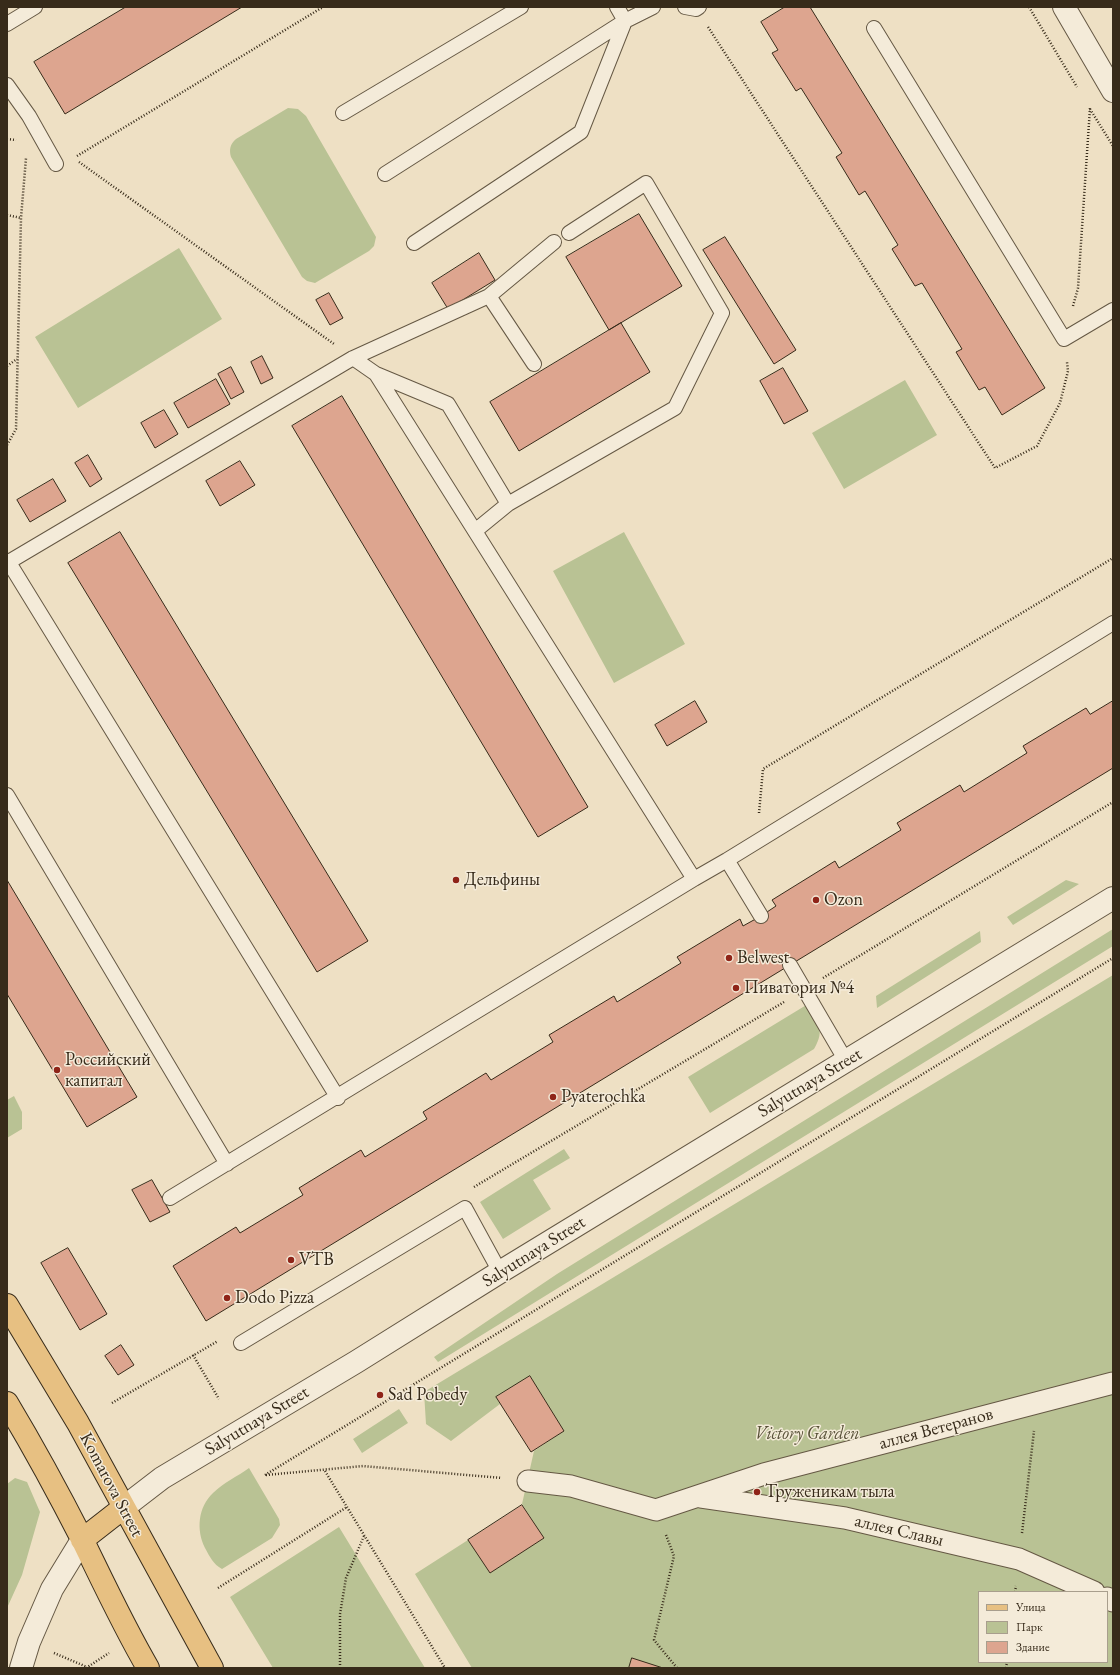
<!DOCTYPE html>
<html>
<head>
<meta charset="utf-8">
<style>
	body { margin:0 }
	#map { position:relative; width:1120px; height:1675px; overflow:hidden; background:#eee0c4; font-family:"EB Garamond",serif }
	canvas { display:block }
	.frame { position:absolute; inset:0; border:8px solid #372b1a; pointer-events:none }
	.legend { position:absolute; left:978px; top:1591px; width:130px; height:72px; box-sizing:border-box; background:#f4ebd9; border:1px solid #a89e8d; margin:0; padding:5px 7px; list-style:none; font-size:12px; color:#372b1a }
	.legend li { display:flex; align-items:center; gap:8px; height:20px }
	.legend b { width:20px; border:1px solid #a89e8d }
</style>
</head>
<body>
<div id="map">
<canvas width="1120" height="1675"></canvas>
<div class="frame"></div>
<ul class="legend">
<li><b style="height:5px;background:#e7c082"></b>Улица</li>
<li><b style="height:11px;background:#b9c294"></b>Парк</li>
<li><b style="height:11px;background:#dda58f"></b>Здание</li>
</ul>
</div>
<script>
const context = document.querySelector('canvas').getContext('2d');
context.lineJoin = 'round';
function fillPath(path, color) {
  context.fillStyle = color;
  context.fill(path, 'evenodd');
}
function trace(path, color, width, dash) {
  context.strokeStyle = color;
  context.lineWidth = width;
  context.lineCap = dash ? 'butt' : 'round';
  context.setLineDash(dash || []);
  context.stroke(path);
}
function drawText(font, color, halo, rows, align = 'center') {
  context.font = font + ' "EB Garamond",serif';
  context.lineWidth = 3;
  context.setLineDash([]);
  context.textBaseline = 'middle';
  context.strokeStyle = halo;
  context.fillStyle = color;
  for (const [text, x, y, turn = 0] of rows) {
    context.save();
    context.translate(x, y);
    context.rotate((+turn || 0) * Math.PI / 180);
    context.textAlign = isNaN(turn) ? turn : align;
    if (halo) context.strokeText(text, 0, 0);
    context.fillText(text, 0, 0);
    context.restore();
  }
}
const green = new Path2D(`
	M288 108 298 109 306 116 376 237 374 246 369 251 315 283 307 281 302 277 231 157C229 150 230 144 236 139Z
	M179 248 222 319 78 408 35 337Z
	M905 380 937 435 844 489 812 433Z
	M624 532 685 644 614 683 553 571Z
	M1066 880 1079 884 1013 925 1007 917Z
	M1113 929V946L438 1362 434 1357 557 1274Z
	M980 931 981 942 877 1008 876 996Z
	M1113 975V1668H472L415 1574 468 1540 490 1573 544 1538 522 1504 534 1451 564 1431 530 1376 496 1397 500 1404 451 1441 426 1424 424 1392ZM979 1592H1107V1662H979Z
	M808 1004C817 1023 826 1029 814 1049L710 1113 688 1077Z
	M14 1096 22 1112V1129L7 1138V1100Z
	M564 1149 570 1158 533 1180 551 1209 503 1239 480 1202Z
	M399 1409 408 1423 362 1453 353 1439Z
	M249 1468 279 1519 280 1525 272 1538 222 1569C213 1564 210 1557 205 1548 196 1530 198 1507 213 1493 223 1483 238 1476 249 1468Z
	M15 1478 27 1482 40 1512 22 1575 7 1608V1484Z
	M339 1527 425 1668H273L230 1597Z`);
const building = new Path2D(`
	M126 7H242L65 114 34 62Z
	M785 7H810L1045 388 1002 415 985 387 979 390 956 352 962 349 922 283 915 286 892 249 898 245 865 191 859 195 836 157 842 153 801 88 796 91 772 53 778 50 761 22Z
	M639 214 682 286 609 330 566 257Z
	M725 237 796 350 774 364 703 250Z
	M479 253 495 280 448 309 432 283Z
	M329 293 343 318 330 325 316 300Z
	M621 323 650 372 519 451 490 402Z
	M262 356 273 378 261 384 251 362Z
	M231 367 244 392 231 399 218 374Z
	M783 368 808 411 784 424 760 381Z
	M216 379 230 404 188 428 174 403Z
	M342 396 588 807 538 837 292 426Z
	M164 410 178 434 155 448 141 423Z
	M88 455 102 479 90 487 75 463Z
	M240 461 255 485 220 506 206 481Z
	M53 479 66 501 30 522 17 500Z
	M120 532 368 941 317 972 68 563Z
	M695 701 707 722 667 746 655 725Z
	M1113 701V768L206 1321 173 1266 236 1227 240 1233 303 1195 299 1188 361 1150 365 1157 427 1119 423 1112 486 1073 491 1080 553 1042 549 1035 614 996 617 1002 681 963 677 957 740 919 743 926 761 916 776 906 772 900 835 861 839 868 901 830 897 823 960 785 964 792 1027 753 1023 746 1086 708 1090 714Z
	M7 880 137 1097 87 1127 7 994Z
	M152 1180 170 1212 150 1222 132 1190Z
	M68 1248 107 1314 80 1330 41 1263Z
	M121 1345 134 1365 118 1375 105 1356Z
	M530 1376 564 1431 531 1452 496 1397Z
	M522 1505 544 1538 490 1573 468 1540Z
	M632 1658 663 1668H629Z`);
const path = new Path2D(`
	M1029 7 1077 87
	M708 27 995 468 1037 446 1060 403 1068 371 1067 362
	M1090 109 1113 146
	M7 139 16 140
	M77 156 323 7
	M79 162 334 344
	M7 215 21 218
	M1073 306 1078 288 1090 108
	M7 366 17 359
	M7 445 16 429 21 218 26 158
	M759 813 763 769 1113 558
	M823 978 1113 802
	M474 1187 784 1002
	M193 1355 219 1399
	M112 1403 218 1341
	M325 1471 445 1668
	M265 1475 1113 958
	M266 1475 363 1466 502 1478
	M1022 1533 1034 1431
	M666 1535 674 1556 654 1640 677 1668
	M218 1588 347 1507
	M1015 1592 1016 1586
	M54 1653 87 1667
	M86 1668 109 1653
	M340 1668V1614L346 1578 364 1536
	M1006 1668 1007 1662`);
const service = new Path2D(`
	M617 7 625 21 653 7
	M685 7 696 9 699 7
	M7 24 35 7
	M874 28 1064 339 1113 310
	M7 85 29 116 56 164
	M343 113 521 7
	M385 174 625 21 581 132 414 243
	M489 296 534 364
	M353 358 376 374 694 879
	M376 374 448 404 508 504
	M475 531 508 504 675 408 722 313 646 183 569 233
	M8 561 338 1098
	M7 563 353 358 489 296 554 242
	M7 795 227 1164
	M727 860 761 916
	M790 965 846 1061
	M170 1198 694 879 727 860 1113 623
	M241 1343 465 1208 500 1272`);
const pedestrian = new Path2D(`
	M528 1481 571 1486 656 1510 764 1474 1113 1383
	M701 1497 845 1518 1019 1559 1094 1592
	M1107 1598 1113 1601`);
const minor = new Path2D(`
	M1064 7 1113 91`);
const tertiary = new Path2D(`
	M123 1508 162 1478 356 1362 500 1272 1113 898
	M21 1668 29 1642 52 1589 82 1540`);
const primary = new Path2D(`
	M7 1305 78 1423 212 1668
	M7 1403C34 1448 59 1494 83 1541 104 1584 124 1627 148 1668
	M82 1540 123 1508`);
const markers = [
	[456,880,4,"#8f2418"],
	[816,900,4,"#8f2418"],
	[729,958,4,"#8f2418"],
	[736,988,4,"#8f2418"],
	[57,1070,4,"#8f2418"],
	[553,1097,4,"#8f2418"],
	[291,1260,4,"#8f2418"],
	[227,1298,4,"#8f2418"],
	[380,1395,4,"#8f2418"],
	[757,1492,4,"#8f2418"]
];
const poiNames = [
	["Дельфины",464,880],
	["Ozon",824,900],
	["Belwest",737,958],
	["Пиватория №4",744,988],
	["Российский",65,1060],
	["капитал",65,1081],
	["Pyaterochka",561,1097],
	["VTB",299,1260],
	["Dodo Pizza",235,1298],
	["Sad Pobedy",388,1395],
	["Труженикам тыла",765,1492]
];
const streetNames = [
	["Salyutnaya Street",810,1083,-31],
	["Salyutnaya Street",534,1252,-32],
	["Salyutnaya Street",257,1421,-31],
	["аллея Ветеранов",936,1429,-15],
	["Komarova Street",111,1485,62],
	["аллея Славы",899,1531,13]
];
const parkNames = [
	["Victory Garden",807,1434]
];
fillPath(green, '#b9c294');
fillPath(building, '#dda58f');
trace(building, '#372b1a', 1);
trace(service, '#655844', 16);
trace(pedestrian, '#655844', 23);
trace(minor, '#655844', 24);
trace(tertiary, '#655844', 24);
trace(primary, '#372b1a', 24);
trace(path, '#372b1a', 2.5, [1, 2]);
trace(service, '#f4ebd9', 14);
trace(pedestrian, '#f4ebd9', 21);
trace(minor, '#f4ebd9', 22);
trace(tertiary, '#f4ebd9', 22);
trace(primary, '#e7c082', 22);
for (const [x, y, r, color] of markers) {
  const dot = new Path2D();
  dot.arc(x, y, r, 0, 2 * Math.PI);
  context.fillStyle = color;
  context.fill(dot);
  trace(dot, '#f4ebd9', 1.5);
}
drawText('18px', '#372b1a', '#f4ebd9', poiNames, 'left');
drawText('18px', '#372b1a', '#f4ebd9', streetNames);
drawText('italic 18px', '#585138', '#f4ebd9', parkNames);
</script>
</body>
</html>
